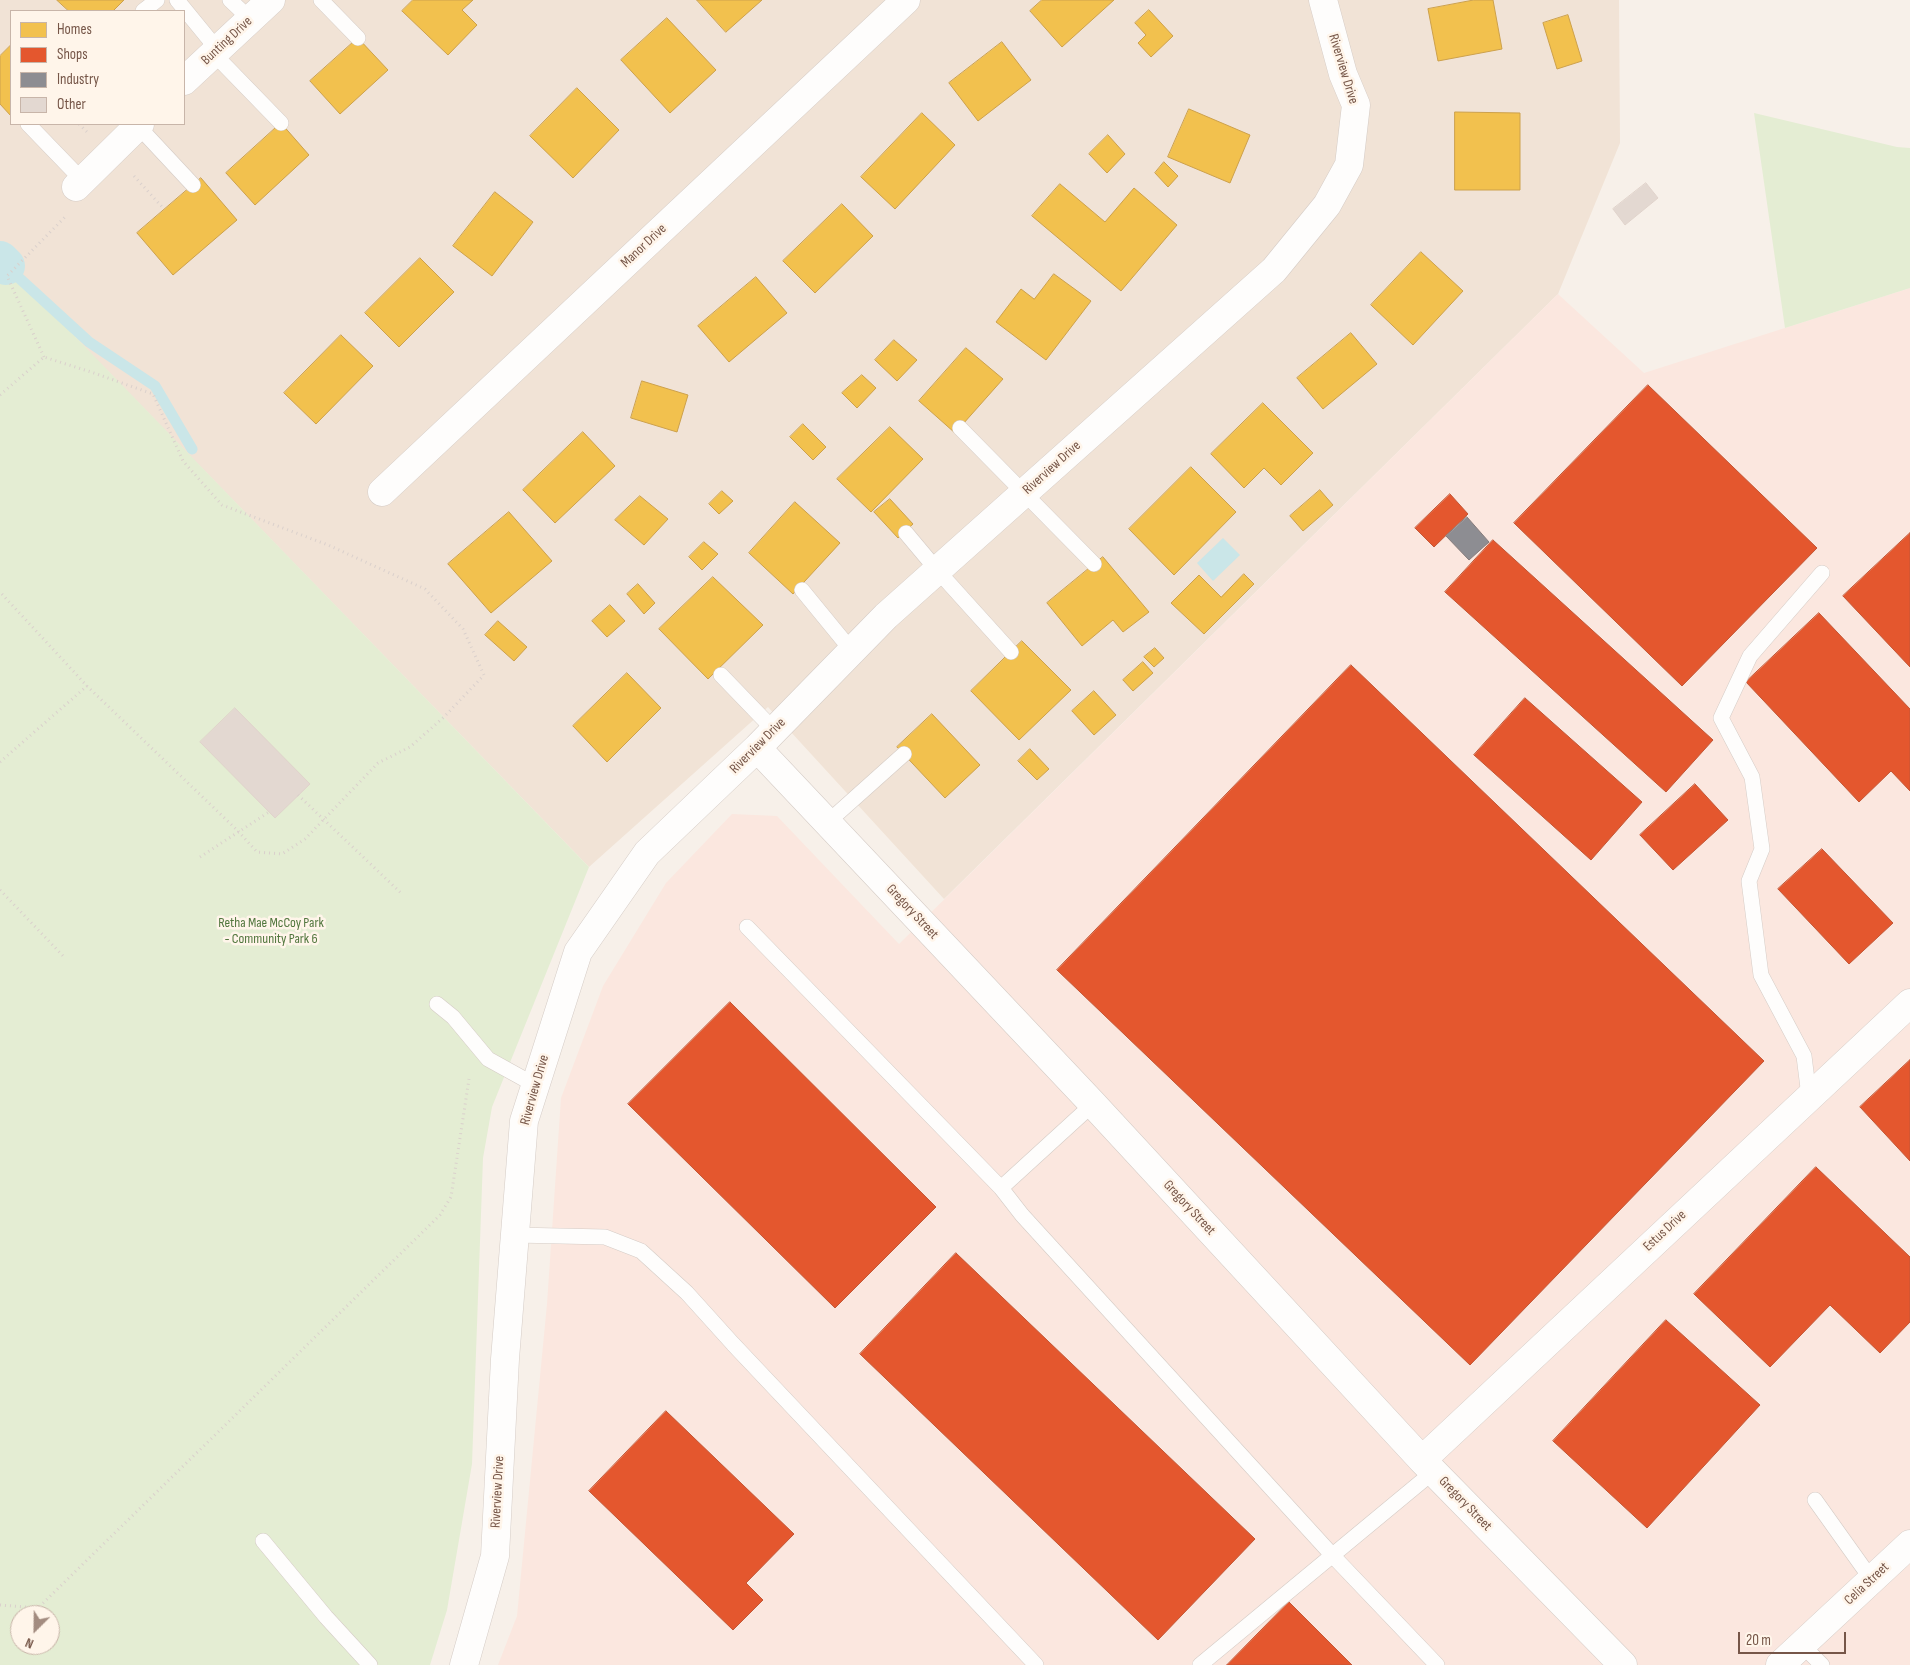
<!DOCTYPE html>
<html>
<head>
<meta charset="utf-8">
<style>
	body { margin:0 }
	#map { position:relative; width:1910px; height:1665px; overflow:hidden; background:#f7f0e9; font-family:"Sofia Sans Condensed",sans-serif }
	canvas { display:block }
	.legend { position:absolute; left:10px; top:10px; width:175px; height:115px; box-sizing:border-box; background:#fff5ea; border:1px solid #c8b5a9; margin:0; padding:6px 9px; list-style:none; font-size:15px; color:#765648 }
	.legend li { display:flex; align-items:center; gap:10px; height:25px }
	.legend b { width:25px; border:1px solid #c8b5a9 }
	.north { position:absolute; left:10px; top:1605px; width:50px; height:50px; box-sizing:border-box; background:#fff5ea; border:1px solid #c8b5a9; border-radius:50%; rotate:203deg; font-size:14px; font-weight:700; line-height:20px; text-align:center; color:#765648 }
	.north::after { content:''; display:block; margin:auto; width:18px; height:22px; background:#a38c80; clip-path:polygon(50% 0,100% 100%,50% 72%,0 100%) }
	.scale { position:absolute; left:1738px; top:1632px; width:108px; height:22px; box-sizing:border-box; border:2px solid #765648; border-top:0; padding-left:6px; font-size:15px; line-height:18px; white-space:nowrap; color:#765648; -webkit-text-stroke:4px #fff5ea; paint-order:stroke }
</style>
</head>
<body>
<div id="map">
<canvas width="1910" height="1665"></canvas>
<ul class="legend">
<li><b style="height:14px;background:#f2c14e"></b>Homes</li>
<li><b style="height:14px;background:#e4572e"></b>Shops</li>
<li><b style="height:14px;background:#8d8d92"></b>Industry</li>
<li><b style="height:14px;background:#e3d8d1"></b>Other</li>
</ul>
<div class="north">N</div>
<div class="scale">20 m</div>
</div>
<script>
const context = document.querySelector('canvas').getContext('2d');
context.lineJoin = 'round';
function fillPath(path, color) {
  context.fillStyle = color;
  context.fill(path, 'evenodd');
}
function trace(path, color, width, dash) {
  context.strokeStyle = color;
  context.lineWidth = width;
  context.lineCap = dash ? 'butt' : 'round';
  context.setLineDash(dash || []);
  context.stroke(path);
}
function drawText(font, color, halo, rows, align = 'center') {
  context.font = font + ' "Sofia Sans Condensed",sans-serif';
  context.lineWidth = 5;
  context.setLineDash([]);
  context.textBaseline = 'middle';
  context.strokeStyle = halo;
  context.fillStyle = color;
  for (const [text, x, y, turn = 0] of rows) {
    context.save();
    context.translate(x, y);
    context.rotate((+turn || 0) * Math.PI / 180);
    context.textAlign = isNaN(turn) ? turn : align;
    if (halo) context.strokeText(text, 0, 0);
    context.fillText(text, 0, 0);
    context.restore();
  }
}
const residential = new Path2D(`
	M0 0H1619L1620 143 1558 294 944 899 768 707 589 867 0 260ZM11 11H184V124H11Z`);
const commercial = new Path2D(`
	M1910 288V1665H498L517 1616 547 1304 561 1098 603 986 666 883 732 814 777 816 899 944 1558 294 1644 373Z`);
const green = new Path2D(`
	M1754 113 1897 147 1910 148V288L1785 328Z
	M0 259 589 867 492 1107 483 1158 472 1464 447 1610 430 1665H0ZM20 1615H50V1645H20Z`);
const water = new Path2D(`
	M1223 538 1240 555 1213 581 1197 563Z`);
const homes = new Path2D(`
	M57 0H124L113 11H69Z
	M413 0H473L462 10 477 25 448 55 402 11Z
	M697 0H762L726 32Z
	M1042 0H1114L1062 47 1030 11Z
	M1474 0H1493L1502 49 1438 61 1428 9Z
	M1149 10 1173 36 1151 57 1138 43 1146 35 1135 23Z
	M1568 15 1582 61 1557 69 1543 23Z
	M667 18 716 70 670 113 621 60Z
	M358 38 388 70 340 114 310 81Z
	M1002 42 1031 80 978 121 949 83Z
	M11 45V116L0 104V56Z
	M577 88 619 130 573 178 530 136Z
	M1189 109 1250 135 1230 183 1168 157Z
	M1455 112 1520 113V190H1455Z
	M922 113 955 145 895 209 861 177Z
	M281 123 309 155 255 205 226 173Z
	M1108 135 1125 154 1107 173 1089 154Z
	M1164 162 1178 176 1168 187 1155 173Z
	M201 178 237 220 173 275 137 233Z
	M1060 184 1105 222 1134 188 1177 225 1121 291 1032 216Z
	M495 192 533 222 492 276 453 246Z
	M842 204 873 236 815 293 783 261Z
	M1421 252 1463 291 1413 345 1371 305Z
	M420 258 454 292 399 347 365 313Z
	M1054 274 1091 301 1046 360 996 322 1021 289 1034 299Z
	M756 277 787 313 729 362 698 326Z
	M1351 333 1377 364 1323 409 1297 378Z
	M341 335 373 366 316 424 284 393Z
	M894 340 917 360 897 381 875 360Z
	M966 348 1003 379 955 433 919 401Z
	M862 375 876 388 857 408 842 393Z
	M642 381 688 395 677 432 631 418Z
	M1263 403 1313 453 1281 485 1264 468 1244 488 1211 454Z
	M803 424 826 447 813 460 790 437Z
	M890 427 923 459 871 512 837 479Z
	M583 432 615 466 555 523 523 490Z
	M1191 467 1236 512 1174 575 1129 529Z
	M1320 490 1333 505 1303 531 1290 516Z
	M722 491 733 501 719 514 709 504Z
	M640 496 668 519 644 545 615 520Z
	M890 499 913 524 898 538 874 512Z
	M795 502 840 543 793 594 749 553Z
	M509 512 552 561 491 613 448 564Z
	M704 542 718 554 702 570 689 557Z
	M1103 557 1149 612 1123 632 1113 620 1082 646 1047 603Z
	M1244 574 1254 584 1204 634 1171 603 1199 575 1221 597Z
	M713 577 763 625 708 679 659 629Z
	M638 584 655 603 644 614 627 594Z
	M610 605 625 621 607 637 592 621Z
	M498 621 527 647 514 661 485 635Z
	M1022 641 1071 690 1019 740 971 691Z
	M1155 648 1164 658 1154 667 1144 657Z
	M1143 662 1153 673 1133 691 1123 680Z
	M627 673 661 708 607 762 573 726Z
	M1094 691 1116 715 1094 735 1072 711Z
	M932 714 980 765 945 798 897 747Z
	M1030 749 1049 769 1037 780 1018 761Z`);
const shops = new Path2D(`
	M1648 385 1817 548 1682 686 1514 523Z
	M1450 494 1468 514 1434 547 1415 528Z
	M1910 533V667L1843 596Z
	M1493 540 1713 740 1666 792 1445 592Z
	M1819 613 1910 709V791L1891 771 1859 802 1746 682Z
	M1351 665 1764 1061 1470 1365 1057 970Z
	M1525 698 1642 802 1591 860 1474 755Z
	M1695 784 1728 820 1673 870 1640 835Z
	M1822 849 1893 923 1849 964 1778 889Z
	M730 1002 936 1207 835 1308 628 1104Z
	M1910 1060V1161L1860 1107Z
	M1816 1167 1910 1257V1322L1880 1353 1830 1305 1770 1367 1694 1294Z
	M956 1253 1255 1539 1158 1640 860 1354Z
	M1666 1320 1760 1405 1647 1528 1553 1441Z
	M666 1411 794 1534 746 1583 763 1600 733 1630 589 1491Z
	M1289 1602 1352 1665H1227Z`);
const industry = new Path2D(`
	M1467 517 1489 542 1469 560 1446 536Z`);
const stream = new Path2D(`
	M6 266 89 342 155 386 192 449`);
const canal = new Path2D(`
	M0 260 6 266`);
const building = new Path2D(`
	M1646 183 1658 198 1625 225 1613 209Z
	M235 708 310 784 275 818 200 742Z`);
const path = new Path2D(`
	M79 124 87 132
	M134 176 164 209
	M44 357 7 276 65 217
	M0 395 44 357 91 372 153 394 183 461 222 505 328 545 425 589 463 629 484 675 444 717 410 747 378 763 305 839 282 854 257 852 238 831 87 686 0 592
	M0 762 87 686
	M298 795 401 893
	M200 857 269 812
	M0 890 65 958
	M0 1605 38 1608 440 1215 451 1197 469 1079`);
const lane = new Path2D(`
	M177 0 217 49
	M230 0 250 19
	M321 0 358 38
	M143 11 157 0
	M213 53 281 123
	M28 124 83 181
	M138 126 193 185
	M960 428 1094 564
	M906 533 937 570 1011 652
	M802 590 852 651
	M721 675 774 730
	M828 822 904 754
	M747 927 1001 1188
	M437 1004 453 1017 488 1059 535 1085
	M1809 1096 1804 1056 1761 975 1749 881 1762 849 1752 777 1721 718 1750 656 1822 573
	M1093 1104 1001 1188 1022 1215 1333 1556 1437 1665
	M515 1235 605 1237 641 1251 687 1293 733 1344 1036 1665
	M1815 1500 1872 1580
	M263 1541 326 1617 370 1665
	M1802 1645 1822 1665
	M1200 1665 1433 1472`);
const street = new Path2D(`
	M184 81 271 0
	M76 187 140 124
	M382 492 906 0
	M757 748 1093 1104 1422 1460 1623 1665
	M1422 1460 1910 1003
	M464 1665 495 1556 505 1359 524 1121 578 952 647 853 757 748 886 616 1274 270 1327 205 1349 165 1356 105 1343 74 1323 0
	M1780 1665 1910 1544`);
const streetNames = [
	["Bunting Drive",227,41,-43],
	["Riverview Drive",1343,69,73],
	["Manor Drive",644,246,-43],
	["Riverview Drive",1052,468,-42],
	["Riverview Drive",758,746,-45],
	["Gregory Street",912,912,47],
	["Riverview Drive",535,1090,-74],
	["Gregory Street",1189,1208,47],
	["Estus Drive",1665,1231,-43],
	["Riverview Drive",498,1492,-87],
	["Gregory Street",1465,1504,46],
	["Celia Street",1867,1584,-43]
];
const parkNames = [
	["Retha Mae McCoy Park",271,923],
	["- Community Park 6",271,939]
];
fillPath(residential, '#f1e3d6');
fillPath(commercial, '#fbe7df');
fillPath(green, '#e4edd3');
fillPath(water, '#cae6e8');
fillPath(homes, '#f2c14e');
trace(homes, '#cda14c', 1);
fillPath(shops, '#e4572e');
trace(shops, '#c35736', 1);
fillPath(industry, '#8d8d92');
trace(industry, '#867c7c', 1);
trace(stream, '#cae6e8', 11);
trace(canal, '#cae6e8', 38);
fillPath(building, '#e3d8d1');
trace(building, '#e0d3cb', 1);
trace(lane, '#d5ccc6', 16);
trace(street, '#d5ccc6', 29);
trace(path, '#dad0cc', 3, [1, 4]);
trace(lane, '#fefdfc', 15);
trace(street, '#fefdfc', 28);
drawText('14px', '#765648', '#fff5ea', streetNames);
drawText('14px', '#51763d', '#fff5ea', parkNames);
</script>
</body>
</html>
